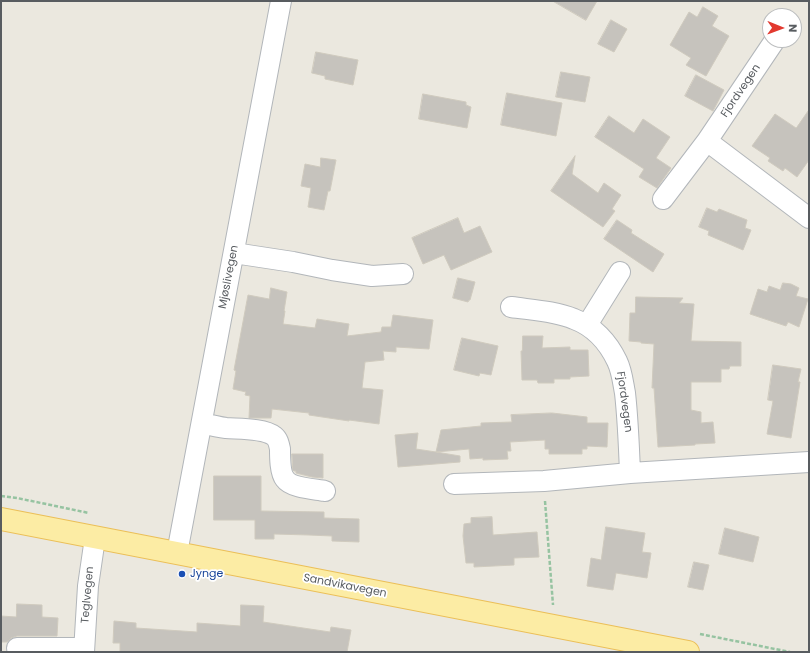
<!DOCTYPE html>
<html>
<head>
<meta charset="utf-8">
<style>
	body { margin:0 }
	#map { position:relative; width:810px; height:653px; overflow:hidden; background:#ebe8df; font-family:Poppins,sans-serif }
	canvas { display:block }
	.frame { position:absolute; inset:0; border:2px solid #585c60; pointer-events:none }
	.north { position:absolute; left:762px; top:8px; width:40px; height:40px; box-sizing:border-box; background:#fff; border:1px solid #bcbebf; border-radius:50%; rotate:91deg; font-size:11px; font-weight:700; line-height:16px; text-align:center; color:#585c60 }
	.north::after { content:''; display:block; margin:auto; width:14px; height:18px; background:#e2392f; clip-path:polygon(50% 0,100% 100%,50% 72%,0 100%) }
</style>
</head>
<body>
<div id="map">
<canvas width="810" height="653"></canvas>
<div class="frame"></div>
<div class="north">N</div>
</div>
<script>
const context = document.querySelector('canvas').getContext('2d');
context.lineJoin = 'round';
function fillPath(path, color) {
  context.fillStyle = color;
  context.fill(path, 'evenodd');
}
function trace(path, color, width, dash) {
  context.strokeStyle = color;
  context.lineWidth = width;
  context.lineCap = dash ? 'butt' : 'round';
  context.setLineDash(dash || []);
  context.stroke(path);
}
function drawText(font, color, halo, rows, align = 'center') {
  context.font = font + ' Poppins,sans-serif';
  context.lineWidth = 3.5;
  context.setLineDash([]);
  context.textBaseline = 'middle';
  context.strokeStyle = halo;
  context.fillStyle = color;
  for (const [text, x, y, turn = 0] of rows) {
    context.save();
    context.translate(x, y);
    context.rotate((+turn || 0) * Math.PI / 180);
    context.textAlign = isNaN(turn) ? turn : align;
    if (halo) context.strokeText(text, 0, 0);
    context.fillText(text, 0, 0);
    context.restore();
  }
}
const building = new Path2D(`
	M553 1H597L586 20Z
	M703 7 718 16 712 26 729 36 706 76 686 65 691 58 670 45 689 12 697 17Z
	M611 20 627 29 614 52 598 44Z
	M316 52 358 60 353 85 325 79V76L312 73Z
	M561 72 590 77 585 102 556 97Z
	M696 75 724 90 713 111 685 96Z
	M507 93 562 103 556 136 501 125Z
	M423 94 466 102V105L471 107 467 128 419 119Z
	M809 110V160L797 177 785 168 783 171 768 161 770 158 752 146 775 114 796 128Z
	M609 116 634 133 643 119 670 137 656 158 671 168 657 188 639 177 644 169 595 137Z
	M575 156 572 174 598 193 604 183 621 195 612 209 615 211 603 227 551 191Z
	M321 158 336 160 330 191H328L324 210 308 207 311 188 301 186 305 164 320 167Z
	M707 208 717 212 719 209 747 220 745 228 751 230 743 250 708 235 709 231 699 227Z
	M458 218 464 233 480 226 492 252 451 270 444 255 423 264 412 238Z
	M617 220 632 230 631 233 664 254 653 272 604 239Z
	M458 278 475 282 470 300H469L468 302 453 298Z
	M783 283 791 284 799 288 796 296 808 299 799 327 788 322 786 326 750 314 758 289 767 292 769 286 780 290Z
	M271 288 287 292 284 311H285L283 324 315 328 317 319 349 324 347 336 381 332 382 327H391L393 315 433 320 429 349 396 347V352L383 351 384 360 365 362 362 388 383 390 379 424 349 420V421L309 415V413L272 409 271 418H249L250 396 245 395 246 392 233 389 236 371 234 370 248 295 269 299Z
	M636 297 683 298 679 303 694 304 691 341 741 342V366H730L729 369H721V382H691V410L701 412V423L713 422 715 443 695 444V445L658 447 654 388H652L654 344 641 343V342L629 341 630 313H635Z
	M523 336H543L542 348 570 347V350H588L589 376 570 377V379H554V383H538L537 380H522L521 351H522Z
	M462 338 498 346 491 375 480 373 479 376 454 370Z
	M773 365 801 369 798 382H800L791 438 767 434 773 401 768 400Z
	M552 413 587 417V423H608L607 447 587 446V449H582V454H549V449H545V440L510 442 511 451H507L508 459 483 460V458L470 459 469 449 436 452 460 456V462L398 467 395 435 418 433 416 449 436 452 441 430 481 426V423L512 422 511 415Z
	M292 454H323V478L312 477 296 473V471H294L293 470Z
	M214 476H261V511L324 512V518L359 519V542L332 541V536L309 535 274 534V539H255V520H214Z
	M492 517 493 535 537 532 539 557 514 558V565L474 567V563H466L463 536 464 524 471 523V518Z
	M606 527 645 533 642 552 651 553 647 578 616 573 613 590 587 586 591 558 601 560Z
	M725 528 759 537 753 562 719 554Z
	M694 562 709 565 703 590 688 587Z
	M17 604 42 605V617L58 618 57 636H17L11 638 7 642H1V616L16 617Z
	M241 605 264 606 263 622 330 632 331 627 351 630 347 652H120V643H113L114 621 136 623V628L197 632V623L240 626Z`);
const path = new Path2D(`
	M1 496 17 498 89 513
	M545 501 553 605
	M700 634 790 652`);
const minor = new Path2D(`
	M707 141 809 218
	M663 199 707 141 775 40
	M234 253 293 262 332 270 372 276 403 274
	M511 307C532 310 555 311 574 319 593 326 608 342 617 361 622 371 623 383 625 393 628 420 629 446 630 473
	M587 325 620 272
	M202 423C210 425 218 427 226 428 238 429 264 428 274 436 278 439 279 444 280 449 280 457 280 473 285 479 291 488 315 489 325 491
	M454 484 544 481 630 473 809 462
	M177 553 281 1
	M17 648H84
	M84 652 88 586 95 538`);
const major = new Path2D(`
	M1 519 688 652`);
const markers = [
	[182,574,4,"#1a4fb4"]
];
const streetNames = [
	["Fjordvegen",741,91,-56],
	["Mjøslivegen",229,277,-79],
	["Fjordvegen",624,402,82],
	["Sandvikavegen",345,586,11],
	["Teglvegen",88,595,-85]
];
const transitNames = [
	["Jynge",190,574]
];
fillPath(building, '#c6c3bd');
trace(building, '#cfcabe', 1);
trace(minor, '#b2b6ba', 22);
trace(major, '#ebbf58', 24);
trace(path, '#96c3a1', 2.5, [4, 2]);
trace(minor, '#fff', 20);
trace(major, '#fceca4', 22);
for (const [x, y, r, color] of markers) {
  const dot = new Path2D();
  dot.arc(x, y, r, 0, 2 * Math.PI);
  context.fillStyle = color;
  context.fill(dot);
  trace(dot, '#fff', 1.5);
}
drawText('11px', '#585c60', '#fff', streetNames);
drawText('11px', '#164399', '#fff', transitNames, 'left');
</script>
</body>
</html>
